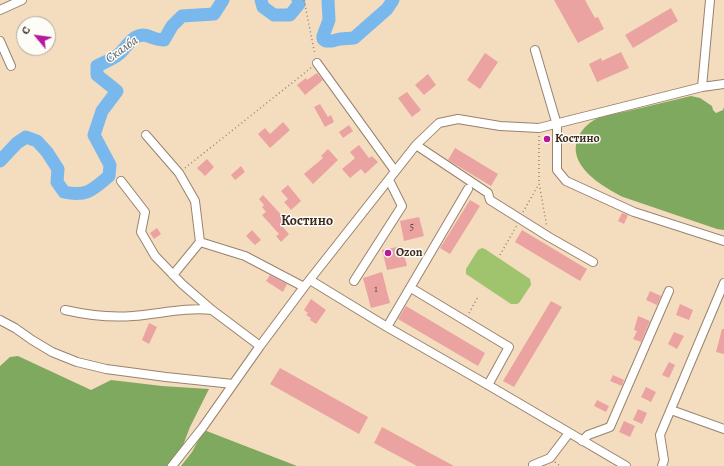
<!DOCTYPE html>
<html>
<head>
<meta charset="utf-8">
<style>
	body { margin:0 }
	#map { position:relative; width:724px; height:466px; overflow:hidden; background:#f4dcbe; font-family:Alegreya,serif }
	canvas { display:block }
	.north { position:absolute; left:16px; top:16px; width:40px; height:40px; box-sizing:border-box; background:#fdfcf7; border:1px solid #afa8a0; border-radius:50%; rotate:299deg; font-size:11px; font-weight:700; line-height:16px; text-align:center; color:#3b2a1e }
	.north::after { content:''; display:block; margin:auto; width:14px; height:18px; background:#b5179e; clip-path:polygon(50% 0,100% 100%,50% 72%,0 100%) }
</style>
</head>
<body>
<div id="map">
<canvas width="724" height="466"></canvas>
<div class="north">С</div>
</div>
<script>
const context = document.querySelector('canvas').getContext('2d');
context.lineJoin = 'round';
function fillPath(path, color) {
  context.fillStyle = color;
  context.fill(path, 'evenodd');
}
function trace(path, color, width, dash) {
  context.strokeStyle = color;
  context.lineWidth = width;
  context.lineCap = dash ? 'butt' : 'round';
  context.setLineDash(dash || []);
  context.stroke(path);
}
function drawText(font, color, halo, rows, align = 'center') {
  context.font = font + ' Alegreya,serif';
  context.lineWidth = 3;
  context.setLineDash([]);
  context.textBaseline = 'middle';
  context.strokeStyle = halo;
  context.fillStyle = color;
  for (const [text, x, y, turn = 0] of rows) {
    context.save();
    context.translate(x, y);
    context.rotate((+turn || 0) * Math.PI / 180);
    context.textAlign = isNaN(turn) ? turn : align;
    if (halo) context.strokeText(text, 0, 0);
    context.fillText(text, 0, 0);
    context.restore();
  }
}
const green = new Path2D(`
	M482 248 485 249 530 279 531 285 519 303 517 304H511L466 274V269L478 250Z`);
const forest = new Path2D(`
	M691 96 700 98 712 106 713 110 716 113 723 110 724 107V230L717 229 623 197C601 186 563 163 580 134 583 128 591 121 598 118 607 115 618 113 628 111 649 106 670 101 691 96Z
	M18 356 91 390 111 380 162 386 209 389 190 427 182 448 167 466H0V366L10 357Z
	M204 430 297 466H181L192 452Z`);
const river = new Path2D(`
	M261 0 263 7 274 15H290L299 4 298 0
	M328 0 329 20 323 36V39L326 41H332L340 39 354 38 387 9 393 0
	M0 161 17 143 26 137 37 141 47 152 58 169 57 182 64 192C86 197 93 190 109 176L110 165 94 135 102 111 117 91 97 75V66C104 62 114 59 119 54 127 47 131 36 143 35 148 35 156 40 164 40L172 26 182 16 214 14 223 0`);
const building = new Path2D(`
	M554 0H585L595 18 598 17 604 29 578 43Z
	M671 8 678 21 633 48 625 35Z
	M621 52 629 68 597 82 589 64 601 58 602 61Z
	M485 53 498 62 480 89 467 80Z
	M317 73 323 80 305 95 297 85 306 78 307 80Z
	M428 74 436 85 424 95 415 85Z
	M407 92 421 110 412 117 398 98Z
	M320 104 328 117 331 115 334 122 325 127 314 107Z
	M283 122 290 130 270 148 258 134 265 128 270 134Z
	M349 125 353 131 343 138 339 132Z
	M359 145 369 158 372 156 378 162 365 174 361 169 350 178 342 169 355 158 350 152Z
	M455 148 498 174 491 186 448 160Z
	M328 149 338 160 313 184 304 174 323 158 321 156Z
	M207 159 214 167 205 176 197 168Z
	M241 166 245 172 235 180 231 175Z
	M288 185 301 201 291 210 284 202 288 199 281 191Z
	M263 195 286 220 281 225 289 234 281 242 276 236 279 234 262 215 266 212 262 207 264 205 259 199Z
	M470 200 480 206 450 254 440 248Z
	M622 213 628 215 624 224 618 221Z
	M419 217 424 236 404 241 400 221Z
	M157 228 161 234 154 239 150 233Z
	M252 230 261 240 255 245 246 236Z
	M522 230 587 269 580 281 515 242Z
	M402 246 407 266 387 270 382 250Z
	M382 272 390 303 371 308 363 278Z
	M270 275 287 284 283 292 266 281Z
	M650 291 661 296 657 305 646 300Z
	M311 299 326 310 316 324 310 320 311 318 306 315 308 313 304 310Z
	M551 301 562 307 514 387 503 381Z
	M680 304 693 310 689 320 676 315Z
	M406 306 485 353 478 366 398 319Z
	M638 316 650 321 641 342 633 339 637 331 634 330Z
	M149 323 157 327 149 344 142 340Z
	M722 329H724V354L716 352Z
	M674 332 684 336 677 349 668 344Z
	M669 362 675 365 669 378 662 375Z
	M280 368 368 417 359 434 270 384Z
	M613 375 624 380 622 386 610 381Z
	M646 387 656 392 651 402 641 397Z
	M597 400 609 406 606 412 594 406Z
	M638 409 647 413 642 424 633 420Z
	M624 421 635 426 630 437 619 432Z
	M382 427 454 466H417L374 443Z`);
const path = new Path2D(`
	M304 0 315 55
	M539 136V183L547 227
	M185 168 312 67
	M523 212 539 184
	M500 255 517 225
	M469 313 478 297
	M555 462 560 466`);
const minor = new Path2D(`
	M0 10 22 0
	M0 41 11 66
	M535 50 557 125V170L566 181 634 212 724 241
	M317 63 395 171
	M702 87 724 84
	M146 135 179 173 195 201 200 242 245 256 304 287
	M416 145 488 193 490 200 549 237 593 262
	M121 181 145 212 141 232 155 256 182 284 212 310 260 346
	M173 275 200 242
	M310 280 387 327 488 385 626 466
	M354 281 402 206 389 180
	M411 288 509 347 488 385
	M65 310C87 315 110 318 133 316 159 314 186 307 212 310
	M0 320 15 328 32 340 52 352 77 362 106 369 166 377 233 384
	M387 327 468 189
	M671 410 724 429
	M582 441 588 435 610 427 669 291
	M533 465 550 458 569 433
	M172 466 203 427 260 346 304 287 416 145 439 123 458 119 500 126 539 128 702 87 710 0
	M662 466 664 460 660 435 724 283`);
const markers = [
	[547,139,4,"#b5179e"],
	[388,253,4,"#b5179e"]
];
const numberNames = [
	["5",412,228],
	["1",376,290]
];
const poiNames = [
	["Костино",555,139],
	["Ozon",396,253]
];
const waterNames = [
	["Скалба",122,50,-36]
];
const quarterNames = [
	["Костино",307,222]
];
fillPath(green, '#a0c36d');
fillPath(forest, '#80a960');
trace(river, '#79b8ec', 13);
fillPath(building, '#eba3a1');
trace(minor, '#98836e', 10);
trace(path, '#98836e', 1.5, [1, 3]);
trace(minor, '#fff', 8);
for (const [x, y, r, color] of markers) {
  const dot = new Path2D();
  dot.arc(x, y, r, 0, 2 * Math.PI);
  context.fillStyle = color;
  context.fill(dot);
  trace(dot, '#fdfcf7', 1.5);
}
drawText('10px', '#67483f', null, numberNames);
drawText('bold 12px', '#3b2a1e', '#fdfcf7', poiNames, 'left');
drawText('italic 13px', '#515c66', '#fdfcf7', waterNames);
drawText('bold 14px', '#3b2a1e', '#fdfcf7', quarterNames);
</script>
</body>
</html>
